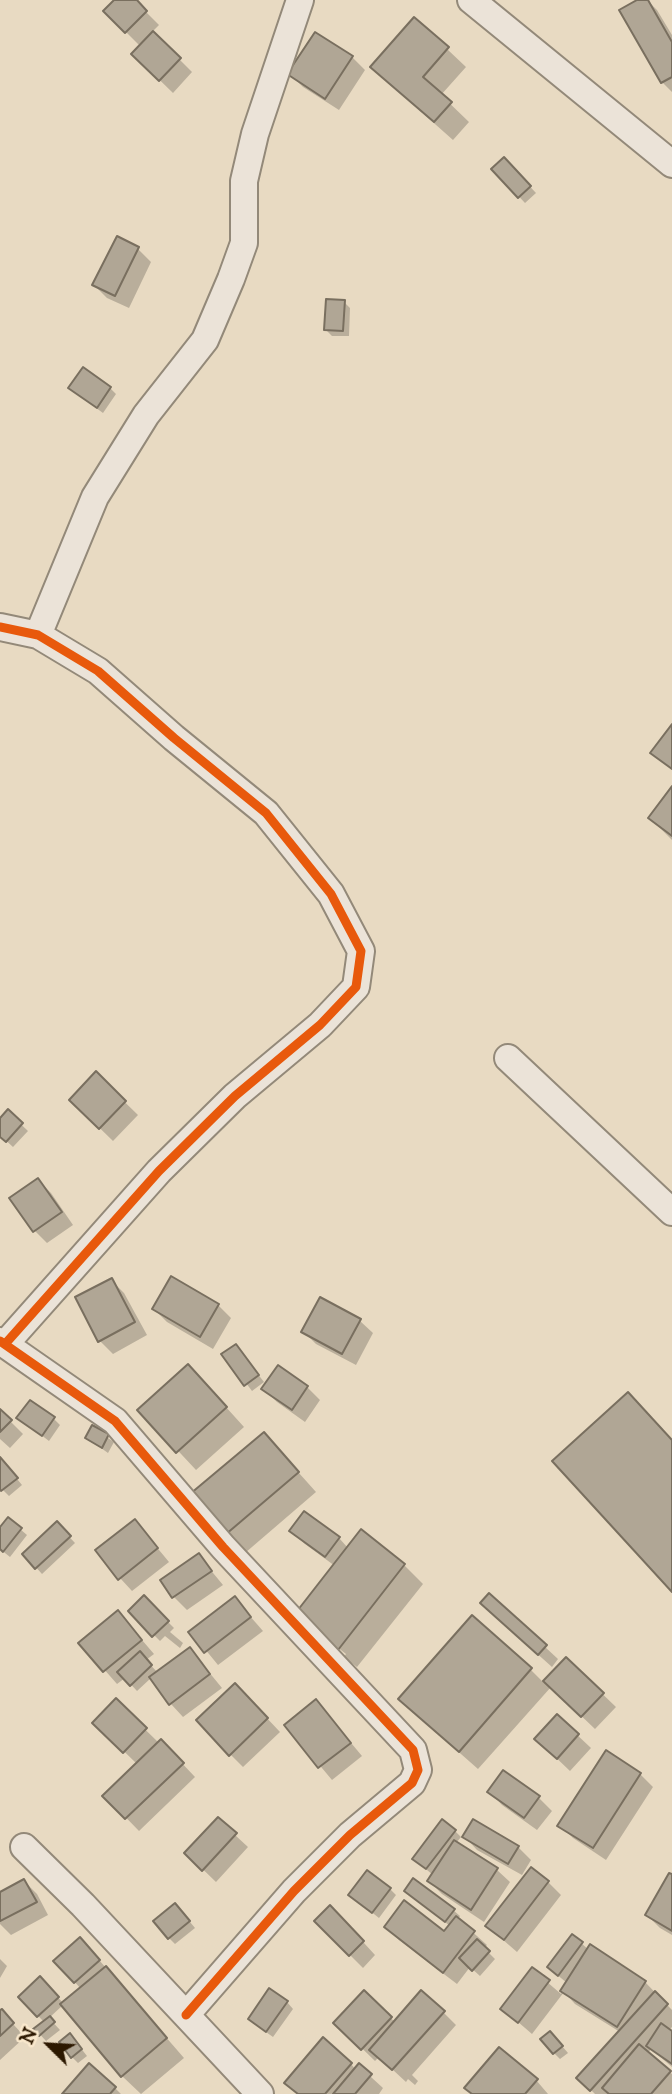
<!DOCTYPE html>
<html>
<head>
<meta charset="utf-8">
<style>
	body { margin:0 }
	#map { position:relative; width:672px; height:2094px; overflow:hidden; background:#e8dac2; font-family:"IM FELL DW Pica",serif }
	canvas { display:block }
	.north { position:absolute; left:14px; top:2010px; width:70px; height:70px; -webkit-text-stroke:5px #fae9cd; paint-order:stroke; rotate:294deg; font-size:19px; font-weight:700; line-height:28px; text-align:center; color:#2c1800 }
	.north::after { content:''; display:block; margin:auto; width:24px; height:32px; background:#2c1800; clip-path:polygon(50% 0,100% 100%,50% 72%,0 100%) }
</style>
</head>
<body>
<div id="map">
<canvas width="672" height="2094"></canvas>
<div class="north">N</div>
</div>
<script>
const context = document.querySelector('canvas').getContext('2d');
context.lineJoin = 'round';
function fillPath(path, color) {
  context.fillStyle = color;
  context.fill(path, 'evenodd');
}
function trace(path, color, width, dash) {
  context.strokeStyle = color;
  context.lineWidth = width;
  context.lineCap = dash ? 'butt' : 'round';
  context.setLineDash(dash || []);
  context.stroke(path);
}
const shadow = new Path2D(`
	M116 0H134L159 25 152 32 192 72 173 93 133 54 140 46 105 11Z
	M640 0H647L657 10 672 35V92L662 82 621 11Z
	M447 49 466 67 441 95 469 122 453 140 391 85Z
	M352 57 365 70 339 110 303 87 290 74Z
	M504 159 536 193 525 203 493 169Z
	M117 239 138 249 151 262 129 308 107 298 94 285Z
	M344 302 350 308 349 336H332L325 329Z
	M110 388 116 394 103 413 77 394Z
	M672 789V840L650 818Z
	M96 1074 138 1115 113 1141 71 1100Z
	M8 1112 28 1131 13 1147 0 1135V1121Z
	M38 1180 51 1193 73 1225 47 1243 34 1230Z
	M111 1280 124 1293 147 1335 113 1354 100 1341Z
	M218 1305 231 1318 213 1349 167 1322 154 1309Z
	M360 1321 373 1333 356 1365 316 1344 303 1331Z
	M236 1346 264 1382 252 1391 224 1354Z
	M206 1385 244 1427 196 1470 140 1410Z
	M307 1387 320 1400 305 1422 277 1402 264 1389Z
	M0 1411 23 1434 10 1448 0 1439Z
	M19 1418 54 1419 60 1425 49 1441Z
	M93 1428 114 1442 108 1453 87 1438Z
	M264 1434 316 1492 245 1553 226 1534Z
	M0 1458 22 1485 9 1496 0 1487Z
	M135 1521 169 1562 132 1591 120 1578Z
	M57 1524 75 1543 42 1574 24 1554Z
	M20 1529 27 1535 10 1557 0 1549V1530Z
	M292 1531 339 1538 348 1548 404 1565 423 1584 357 1667 344 1657 346 1654 314 1629 335 1566 305 1544Z
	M199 1556 223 1585 187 1610 174 1597 163 1581Z
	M490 1596 558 1659 552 1667 495 1616Z
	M144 1598 174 1628 170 1632 183 1643 180 1648 165 1636 160 1641 130 1611Z
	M235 1599 263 1631 218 1665 191 1632Z
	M118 1612 154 1654 146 1660 158 1673 190 1649 222 1688 183 1717 171 1704 151 1678 137 1691 125 1678 117 1684 81 1643Z
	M566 1659 616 1707 595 1729 551 1687 478 1769 419 1717 531 1670 544 1683Z
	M248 1698 280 1732 243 1767 230 1754Z
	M116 1701 159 1743 161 1741 195 1777 139 1831 105 1796 137 1764 95 1723Z
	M316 1701 362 1756 332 1780 286 1725Z
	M557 1716 591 1748 570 1771 549 1751Z
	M504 1772 539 1798 552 1811 537 1830 502 1805 490 1792Z
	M640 1774 653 1787 606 1860 573 1838 560 1825Z
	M455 1831 461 1837 456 1843 497 1870 510 1882 484 1922 442 1894 429 1881 433 1875 421 1865Z
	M235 1835 248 1847 216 1882 186 1853Z
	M465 1837 518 1847 531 1860 522 1875 477 1850Z
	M672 1876V1935L660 1928 647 1915Z
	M24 1881 37 1894 48 1915 11 1935 0 1924V1894Z
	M548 1882 561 1895 517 1952 487 1926Z
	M390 1889 396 1895 379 1918 350 1895Z
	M412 1897 453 1910 460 1916 458 1919 487 1945 484 1948 495 1959 480 1976 470 1967 457 1984 399 1940 386 1927 445 1933 450 1926Z
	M181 1911 195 1928 175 1944 169 1938Z
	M343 1920 375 1955 363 1968 316 1921Z
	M573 1936 589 1950 591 1947 645 1982 672 2010V2027L669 2030 672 2033V2067L651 2049 648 2053 672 2074V2094H595L579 2078 620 2032 575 2004 564 1992 532 2034 503 2009 532 1969 561 1994 567 1983 555 1973Z
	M93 1953 184 2058 141 2094 122 2076 63 2005 49 2018 60 2030 46 2041 35 2029 44 2022 20 1997 40 1978 64 2004 81 1989 56 1961Z
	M0 1959 7 1966 0 1978Z
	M364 1993 395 2022 443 2012 456 2025 412 2075 418 2081 415 2085 408 2079 406 2082 379 2057 375 2061 336 2023Z
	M287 2002 293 2009 273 2037 256 2025Z
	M1 2011 25 2037 0 2060V2012Z
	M556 2039 568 2053 560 2059 554 2053Z
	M76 2042 87 2056 78 2063 72 2057Z
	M351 2064 356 2070 359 2066 383 2088 379 2094H298Z
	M89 2065 115 2088 121 2094H64Z
	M536 2080 548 2094H473Z`);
const building = new Path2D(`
	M114 0H137L147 11 125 33 103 11Z
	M637 0H648L672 42V77L661 83 619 10Z
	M414 17 449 47 423 77 452 102 434 122 370 67Z
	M153 31 181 58 159 81 131 54Z
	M315 32 353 56 325 99 287 74Z
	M504 157 531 186 518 198 491 169Z
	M117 236 139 247 115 296 92 285Z
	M326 299 345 300 343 331 324 330Z
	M83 367 111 387 97 408 68 388Z
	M672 724V769L650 753Z
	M672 786V836L648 818Z
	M96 1071 126 1101 99 1129 69 1100Z
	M8 1109 23 1123 6 1142 0 1137V1118Z
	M38 1178 62 1212 33 1232 9 1198Z
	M171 1276 219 1304 200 1337 152 1309Z
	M112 1278 135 1322 98 1342 75 1297Z
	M320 1297 361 1319 342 1354 301 1332Z
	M236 1344 259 1375 244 1386 221 1354Z
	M188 1364 227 1407 176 1453 137 1410Z
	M278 1365 308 1386 292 1410 261 1389Z
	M628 1392 672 1440V1592L552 1461Z
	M30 1400 55 1417 42 1436 16 1418Z
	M0 1409 12 1420 0 1432Z
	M92 1425 109 1434 102 1448 85 1438Z
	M264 1432 299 1472 225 1535 190 1494Z
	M0 1457 18 1478 1 1491 0 1489Z
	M304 1511 340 1537 325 1557 289 1531Z
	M8 1517 22 1528 3 1552 0 1549V1527Z
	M135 1519 158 1548 118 1580 95 1550Z
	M57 1521 71 1536 35 1569 22 1554Z
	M361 1529 405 1564 338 1650 294 1615Z
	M199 1553 212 1571 172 1598 160 1580Z
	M489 1593 547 1645 538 1655 480 1603Z
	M144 1595 169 1621 152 1637 128 1611Z
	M235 1596 251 1617 204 1653 188 1632Z
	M118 1610 142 1640 103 1672 78 1643Z
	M472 1615 532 1668 459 1752 398 1699Z
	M190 1647 210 1674 169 1705 149 1677Z
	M140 1651 152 1665 130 1686 117 1672Z
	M566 1657 604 1693 581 1717 543 1681Z
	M235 1683 268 1718 229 1756 196 1720Z
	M116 1698 147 1728 123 1753 92 1723Z
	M316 1699 351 1743 318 1768 284 1725Z
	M557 1714 579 1734 557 1759 534 1739Z
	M161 1739 184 1763 125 1819 102 1796Z
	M606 1750 641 1773 593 1848 557 1826Z
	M503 1770 540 1796 524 1818 487 1792Z
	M218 1817 237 1833 202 1871 184 1853Z
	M442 1819 456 1830 426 1869 412 1859Z
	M473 1819 519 1846 508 1864 462 1837Z
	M454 1840 498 1868 471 1910 427 1881Z
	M531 1867 549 1881 504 1940 485 1926Z
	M367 1870 391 1888 372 1913 348 1895Z
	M669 1873 672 1874V1931L645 1915Z
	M413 1878 455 1909 445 1922 404 1891Z
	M24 1879 37 1902 0 1921V1892Z
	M404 1900 444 1931 456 1916 475 1931 443 1973 384 1927Z
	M175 1903 190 1921 168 1939 153 1921Z
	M330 1905 364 1941 349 1956 314 1921Z
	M572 1934 583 1942 558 1976 547 1967Z
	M80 1937 100 1960 74 1983 53 1961Z
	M477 1939 490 1951 472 1971 459 1958Z
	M590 1944 646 1981 617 2027 560 1991Z
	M106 1966 167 2038 121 2077 60 2004Z
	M532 1967 550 1980 518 2023 500 2009Z
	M40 1976 59 1997 37 2017 18 1997Z
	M269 1988 288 2001 266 2032 248 2019Z
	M364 1990 392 2017 361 2050 333 2023Z
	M421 1990 445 2011 392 2070 369 2050Z
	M655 1991 668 2004 590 2091 576 2078Z
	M2 2009 14 2023 0 2036V2010Z
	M50 2016 55 2022 39 2036 33 2029Z
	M661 2023 672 2031V2064L646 2046Z
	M550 2031 563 2046 553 2054 540 2039Z
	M70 2033 82 2049 71 2058 59 2042Z
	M323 2037 352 2063 325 2094H298L284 2083Z
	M639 2044 671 2071 651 2094H609L602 2088Z
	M499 2047 538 2079 525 2094H472L464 2088Z
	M89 2063 116 2087 110 2094H62Z
	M359 2063 372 2074 355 2094H333Z`);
const street = new Path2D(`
	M471 0 672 164
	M0 627 38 635 98 671 174 738 266 813 331 894 361 951 356 987 320 1025 235 1096 159 1171 6 1343
	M38 635 95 497 146 415 205 340 231 279 244 243V181L255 134 300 0
	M508 1058 672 1212
	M0 1341 115 1421 223 1547 413 1750 418 1770 412 1783 350 1835 294 1891 186 2015
	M24 1847 83 1905 260 2094`);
const cycleway = new Path2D(`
	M0 627 38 635 98 671 174 738 266 813 331 894 361 951 356 987 320 1025 235 1096 159 1171 6 1343
	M0 1341 115 1421 223 1547 413 1750 418 1770 412 1783 350 1835 294 1891 186 2015`);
fillPath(shadow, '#0003');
fillPath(building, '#b0a695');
trace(building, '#796f5f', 2);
trace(street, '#938979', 30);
trace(street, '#ebe3d8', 26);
trace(cycleway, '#e8590c', 9);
</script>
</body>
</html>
